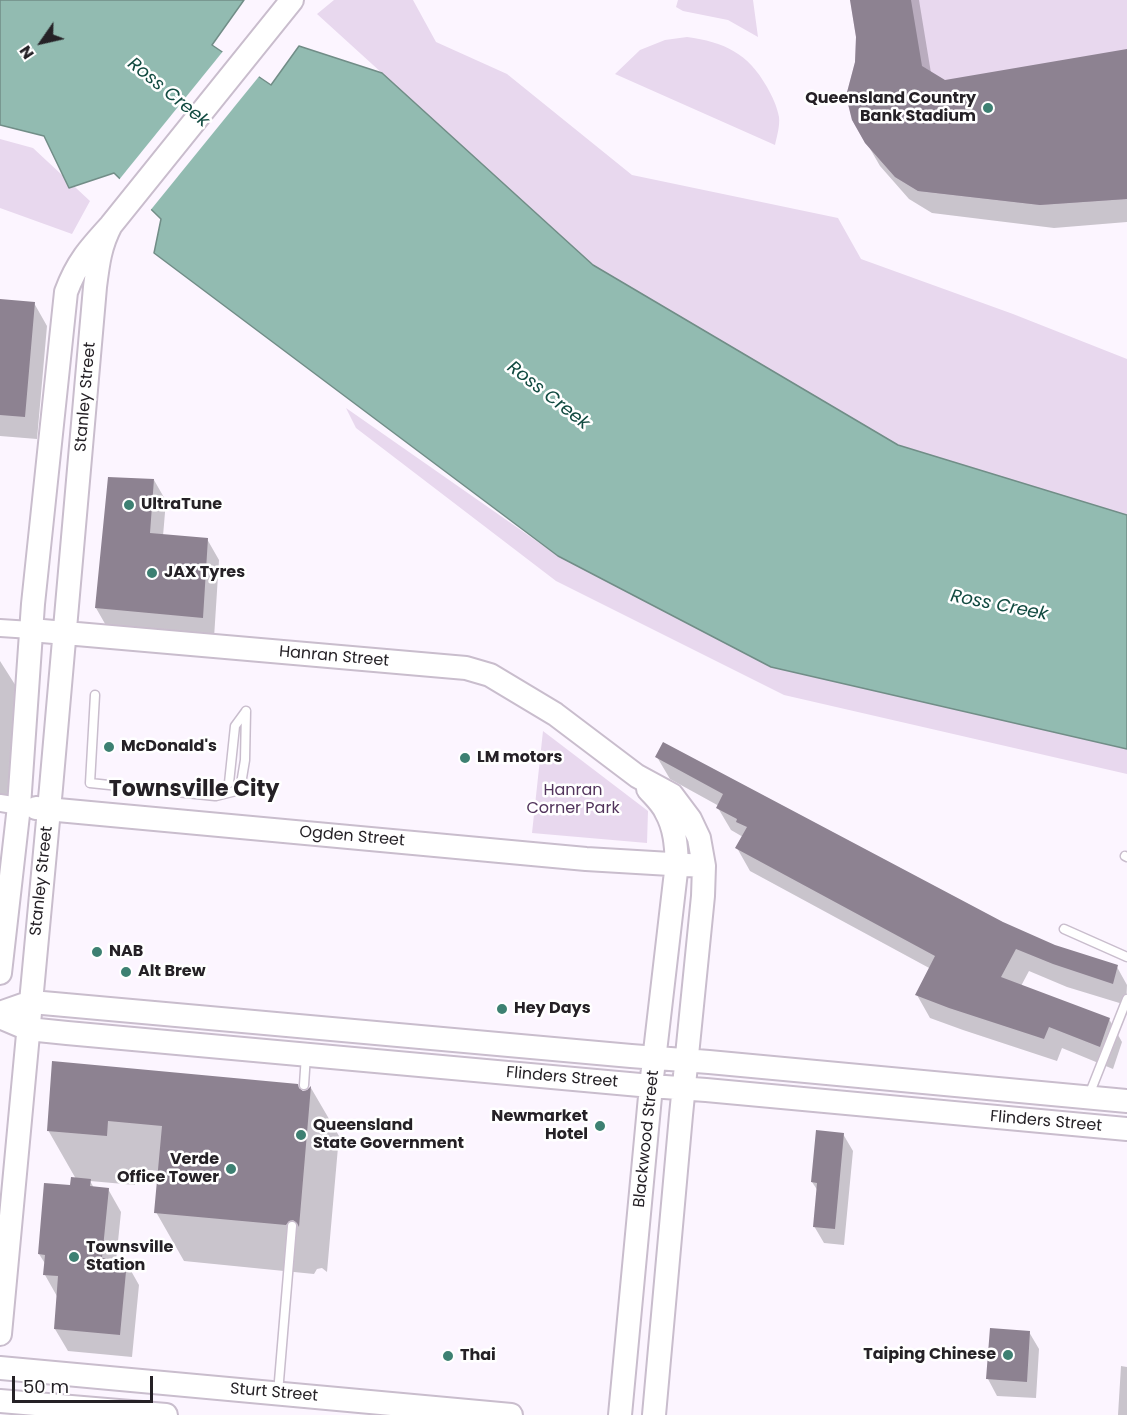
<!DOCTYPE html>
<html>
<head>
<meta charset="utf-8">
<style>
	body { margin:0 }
	#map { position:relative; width:1127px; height:1415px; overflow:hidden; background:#fcf5ff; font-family:Poppins,sans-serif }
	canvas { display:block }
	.north { position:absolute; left:12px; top:12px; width:60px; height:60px; -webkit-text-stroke:4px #fff; paint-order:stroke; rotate:236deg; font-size:16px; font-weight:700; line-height:24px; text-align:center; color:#252126 }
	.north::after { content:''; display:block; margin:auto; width:21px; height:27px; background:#252126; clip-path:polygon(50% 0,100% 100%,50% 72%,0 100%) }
	.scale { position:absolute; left:12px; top:1376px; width:141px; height:27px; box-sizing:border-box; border:3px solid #252126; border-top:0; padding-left:8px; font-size:18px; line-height:21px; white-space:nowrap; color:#252126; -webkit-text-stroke:4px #fff; paint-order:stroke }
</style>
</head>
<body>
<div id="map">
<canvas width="1127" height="1415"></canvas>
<div class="north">N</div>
<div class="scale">50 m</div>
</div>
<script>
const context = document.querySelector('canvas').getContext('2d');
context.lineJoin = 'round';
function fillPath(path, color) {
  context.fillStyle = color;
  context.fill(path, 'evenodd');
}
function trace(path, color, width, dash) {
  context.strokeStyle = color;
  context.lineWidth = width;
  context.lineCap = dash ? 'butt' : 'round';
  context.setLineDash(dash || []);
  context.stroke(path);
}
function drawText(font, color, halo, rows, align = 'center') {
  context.font = font + ' Poppins,sans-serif';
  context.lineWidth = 5;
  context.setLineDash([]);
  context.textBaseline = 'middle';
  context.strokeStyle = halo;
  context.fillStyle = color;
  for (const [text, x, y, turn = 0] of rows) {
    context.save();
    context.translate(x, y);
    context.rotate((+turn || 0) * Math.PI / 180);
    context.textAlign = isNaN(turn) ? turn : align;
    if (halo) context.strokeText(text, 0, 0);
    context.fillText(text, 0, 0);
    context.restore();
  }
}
const green = new Path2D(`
	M334 0H413L436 42 507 74 632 175 838 218 861 259 1013 314 1127 359V515L898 445 593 265 317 14Z
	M678 0H753L758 37 728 20 683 11 676 7Z
	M850 0H1127V199L1040 205 918 191 895 177 865 143 852 120 846 96 855 62 856 37Z
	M687 37C724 42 748 53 767 87 772 96 777 106 779 117 780 126 777 136 775 145L615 74 640 50 665 40Z
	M0 139 33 148 90 201 72 234 0 208Z
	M346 408 558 556 771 667 1127 749V774L784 695 556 581 356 428Z
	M543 731 648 811 647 843 532 833Z`);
const water = new Path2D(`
	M0 0H244L212 45 271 85 299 46 382 73 593 265 898 445 1127 515V749L771 667 558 556 154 253 161 219 114 173 69 188 44 136 0 125Z`);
const pier = new Path2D(`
	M224 50 261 74 149 212 118 181Z`);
const shadow = new Path2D(`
	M852 0H919L931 73 945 81 1127 50V222L1054 228 932 213 909 199 880 166 853 119 858 36Z
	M0 300 34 303 47 326 37 439 0 436Z
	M154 480 166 501 163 536 207 539 219 560 214 638 108 629 96 608Z
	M0 661 21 694 8 798 0 805Z
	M657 757 1002 923 1054 947 1117 967 1127 985 1126 1005 1067 987 1029 971 1021 986 1109 1019 1122 1042 1113 1069 1062 1048 1057 1061 963 1030 930 1018 917 995 931 969 750 871 737 848 743 837 731 830 718 808 719 806 670 779Z
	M54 1063 308 1092 311 1088 339 1136 327 1272 322 1268 317 1269 314 1274 184 1261 156 1212 160 1171 136 1169 135 1185 90 1181 94 1188 108 1189 121 1212 116 1261 126 1262 139 1285 132 1357 68 1351 55 1329 58 1298 45 1275 46 1265 39 1254 76 1179 48 1130Z
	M843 1134 853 1151 844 1245 824 1243 814 1226 818 1191 812 1182Z
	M1029 1332 1039 1349 1036 1398 997 1396 988 1379Z
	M1121 1366 1127 1367V1415H1118Z`);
const building = new Path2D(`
	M850 0H911L922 66 945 80 1127 49V199L1040 205 918 191 895 177 865 143 852 120 846 96 855 62 856 37Z
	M0 299 35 302 25 417 0 415Z
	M108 477 154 479 150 533 208 538 203 618 95 608Z
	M663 742 1003 922 1055 945 1118 965 1113 984 1053 964 1016 949 1001 977 1110 1018 1100 1047 1049 1027 1044 1039 949 1008 915 995 935 956 735 848 747 827 736 822 737 819 716 808 723 794 655 757Z
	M52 1061 298 1084 299 1088 303 1091 307 1090 311 1086 299 1227 297 1223 293 1220 289 1221 286 1225 154 1213 162 1126 108 1121 107 1136 47 1131Z
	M816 1130 844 1133 835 1229 813 1227 817 1183 811 1182Z
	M71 1177 91 1179 90 1186 109 1188 102 1258 127 1261 120 1335 54 1329 58 1276 43 1275 45 1255 38 1254 44 1183 70 1185Z
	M990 1328 1030 1331 1027 1382 986 1379Z`);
const lane = new Path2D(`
	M95 695 90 783 215 796 229 783 235 726 246 711
	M216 796 240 790 245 760 246 711
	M1125 856 1127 857
	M1064 929 1127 957
	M304 1085 306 1055
	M1089 1095 1127 999
	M278 1393 292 1226`);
const street = new Path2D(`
	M0 628 31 630
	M0 803 19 806`);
const secondary = new Path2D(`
	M31 630 466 668 490 675 555 714 637 776 672 795 690 819 699 838 704 866 703 896 681 1115 654 1415
	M36 808 586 859 704 866
	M0 973 19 806 33 604 66 292C77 262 90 248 111 225L292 0
	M0 1013 31 1002 54 1004 631 1056 709 1062 1127 1101
	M0 1017 28 1029 67 1033 651 1086 706 1090 1127 1129
	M0 1334 51 788 95 287C98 263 100 246 111 225
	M0 1368 511 1415
	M0 1401 166 1415
	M620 1415 651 1086 677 863C676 845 675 828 666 812 662 803 654 796 648 789`);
const markers = [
	[988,108,6,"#3d8072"],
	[129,505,6,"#3d8072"],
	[152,573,6,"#3d8072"],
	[109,747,6,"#3d8072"],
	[465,758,6,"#3d8072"],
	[97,952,6,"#3d8072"],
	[126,972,6,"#3d8072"],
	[502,1009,6,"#3d8072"],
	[600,1126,6,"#3d8072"],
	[301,1135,6,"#3d8072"],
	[231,1169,6,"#3d8072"],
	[74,1257,6,"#3d8072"],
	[1008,1355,6,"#3d8072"],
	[448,1356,6,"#3d8072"]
];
const poiNames = [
	["Queensland Country",976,99,"right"],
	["Bank Stadium",976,117,"right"],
	["UltraTune",141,505],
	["JAX Tyres",164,573],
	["McDonald's",121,747],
	["LM motors",477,758],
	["NAB",109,952],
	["Alt Brew",138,972],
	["Hey Days",514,1009],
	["Newmarket",588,1117,"right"],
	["Hotel",588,1135,"right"],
	["Queensland",313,1126],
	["State Government",313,1144],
	["Verde",219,1160,"right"],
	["Office Tower",219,1178,"right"],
	["Townsville",86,1248],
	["Station",86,1266],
	["Taiping Chinese",996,1355,"right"],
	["Thai",460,1356]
];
const streetNames = [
	["Stanley Street",86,397,-85],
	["Hanran Street",334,657,5],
	["Ogden Street",352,837,5],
	["Stanley Street",42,881,-84],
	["Flinders Street",562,1078,5],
	["Flinders Street",1046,1122,5],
	["Blackwood Street",647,1139,-84],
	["Sturt Street",274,1393,5]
];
const parkNames = [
	["Hanran",573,791],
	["Corner Park",573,809]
];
const waterNames = [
	["Ross Creek",168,93,39],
	["Ross Creek",548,396,38],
	["Ross Creek",999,606,11]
];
const districtNames = [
	["Townsville City",194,790]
];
fillPath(green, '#e8d8ee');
fillPath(water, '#92bbb1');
trace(water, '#718d87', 1.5);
fillPath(pier, '#fcf5ff');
fillPath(shadow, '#0003');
fillPath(building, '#8d8291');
trace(lane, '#c9bdcd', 11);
trace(street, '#c9bdcd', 20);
trace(secondary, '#c9bdcd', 26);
trace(lane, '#fff', 8);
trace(street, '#fff', 16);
trace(secondary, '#fff', 22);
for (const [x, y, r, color] of markers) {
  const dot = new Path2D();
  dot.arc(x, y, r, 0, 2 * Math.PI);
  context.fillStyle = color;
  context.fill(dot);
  trace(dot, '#fff', 2);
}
drawText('bold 16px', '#252126', '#fff', poiNames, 'left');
drawText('16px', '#252126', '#fff', streetNames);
drawText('16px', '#52345c', '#fff', parkNames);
drawText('italic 18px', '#114a40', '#fff', waterNames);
drawText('bold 22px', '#252126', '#fff', districtNames);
</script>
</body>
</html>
